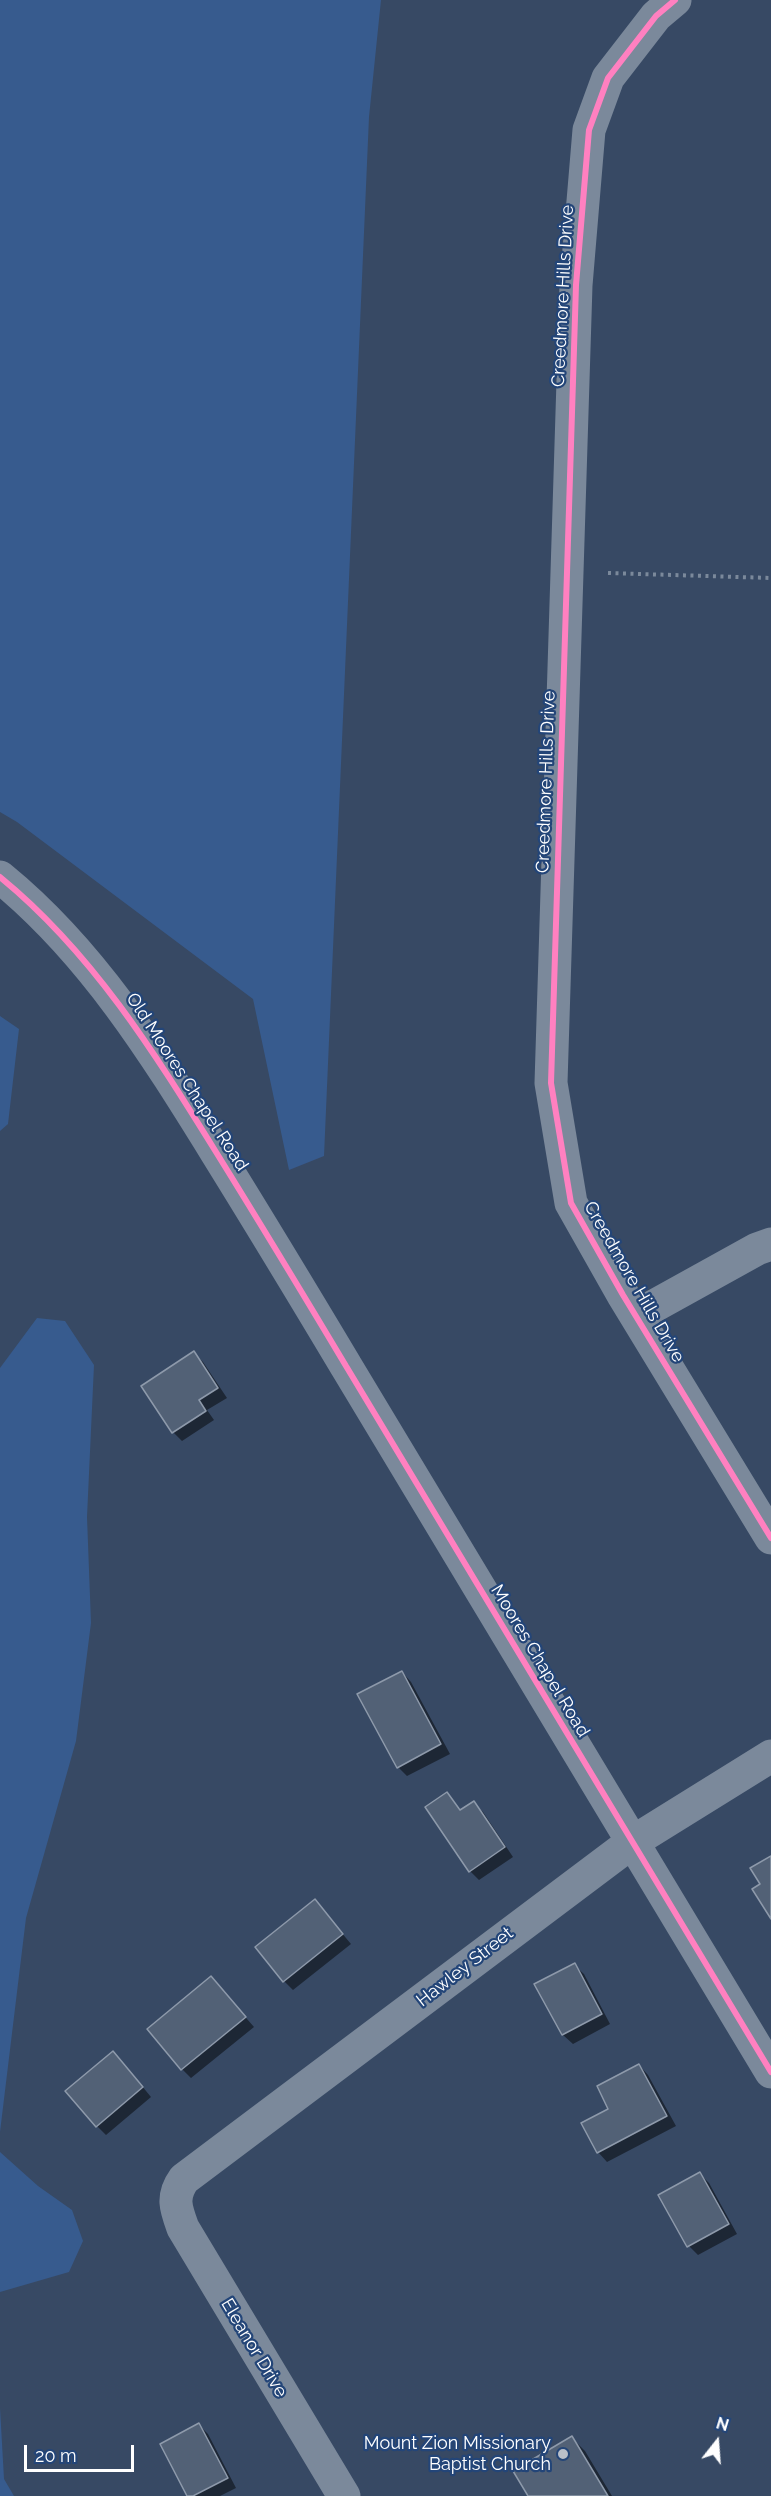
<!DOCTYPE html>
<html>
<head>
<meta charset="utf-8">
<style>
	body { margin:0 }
	#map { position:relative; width:771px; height:2496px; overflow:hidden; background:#374964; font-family:Raleway,sans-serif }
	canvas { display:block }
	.north { position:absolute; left:687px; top:2412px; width:60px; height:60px; -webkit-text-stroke:4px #234578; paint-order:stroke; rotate:17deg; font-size:16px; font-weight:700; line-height:24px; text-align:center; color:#fff }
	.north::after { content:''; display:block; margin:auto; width:21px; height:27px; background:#fff; clip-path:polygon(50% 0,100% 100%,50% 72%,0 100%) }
	.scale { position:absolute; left:24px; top:2445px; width:110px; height:27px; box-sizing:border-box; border:3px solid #fff; border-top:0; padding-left:8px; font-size:18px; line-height:21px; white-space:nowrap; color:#fff; -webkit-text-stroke:4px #234578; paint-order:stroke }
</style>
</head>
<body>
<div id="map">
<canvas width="771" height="2496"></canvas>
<div class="north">N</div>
<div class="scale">20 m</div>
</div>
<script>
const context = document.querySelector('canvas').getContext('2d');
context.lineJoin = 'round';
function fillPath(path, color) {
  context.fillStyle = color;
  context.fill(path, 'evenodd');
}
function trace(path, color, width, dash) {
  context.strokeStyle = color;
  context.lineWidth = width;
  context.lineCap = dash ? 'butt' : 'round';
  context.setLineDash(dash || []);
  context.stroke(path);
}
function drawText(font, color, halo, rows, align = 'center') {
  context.font = font + ' Raleway,sans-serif';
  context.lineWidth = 4.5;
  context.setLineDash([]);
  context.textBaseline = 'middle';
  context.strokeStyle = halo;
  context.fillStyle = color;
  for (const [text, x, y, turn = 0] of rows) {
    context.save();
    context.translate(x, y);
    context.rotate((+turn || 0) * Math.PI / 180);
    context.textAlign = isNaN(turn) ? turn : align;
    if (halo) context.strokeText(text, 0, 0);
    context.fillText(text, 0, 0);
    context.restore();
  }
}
const green = new Path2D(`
	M0 0H381L369 117 324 1156 289 1170 253 999 17 822 0 812Z
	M0 1016 19 1029 8 1124 0 1131Z
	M37 1318 65 1321 94 1365 87 1517 91 1623 76 1741 26 1918 0 2132V1368Z
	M0 2152 38 2186 72 2210 83 2241 69 2272 0 2292Z
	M0 2408 4 2479 14 2496H0Z`);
const shadow = new Path2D(`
	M194 1353 203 1362 227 1398 207 1410 214 1420 182 1441 173 1432Z
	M402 1672 411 1682 450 1754 407 1776 398 1767Z
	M447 1794 462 1811 473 1803 483 1812 513 1857 479 1880 470 1871Z
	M315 1901 351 1944 293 1990 284 1981Z
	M574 1965 584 1974 610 2024 573 2044 563 2035 536 1985Z
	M220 1988 254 2027 191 2078 182 2069Z
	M122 2062 151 2097 106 2135 97 2126Z
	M639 2065 648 2075 676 2126 607 2162 598 2152 610 2109Z
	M700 2174 709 2183 737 2234 698 2255 689 2246Z
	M199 2425 208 2434 236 2488 220 2496H189Z
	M572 2438 585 2451 612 2496H530Z`);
const building = new Path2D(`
	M194 1351 218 1388 199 1400 206 1411 172 1433 141 1386Z
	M402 1671 441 1744 397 1768 357 1694Z
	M447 1792 460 1810 474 1801 505 1847 469 1872 425 1807Z
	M771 1856V1919L752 1889 760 1884 750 1868Z
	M315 1899 343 1934 283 1982 255 1947Z
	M575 1963 602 2014 562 2035 534 1984Z
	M211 1976 246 2017 181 2070 147 2029Z
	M113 2051 143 2087 96 2127 65 2091Z
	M639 2064 667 2116 597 2153 581 2123 608 2109 597 2086Z
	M700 2172 729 2224 687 2247 658 2195Z
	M199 2423 228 2478 193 2496H187L160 2444Z
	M572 2436 608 2496H528L513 2471Z`);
const path = new Path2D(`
	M608 573 771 578`);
const minor = new Path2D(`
	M675 0 656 16 608 78 589 130 576 285 551 1083 571 1203 623 1295 771 1538
	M0 877C92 952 154 1052 216 1152 260 1223 303 1294 346 1366 487 1602 628 1838 771 2072
	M636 1316 757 1249 771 1244
	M344 2496 183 2228C176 2209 171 2197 184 2179L631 1843 771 1756`);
const cycleway = new Path2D(`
	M675 0 656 16 608 78 589 130 576 285 551 1083 571 1203 623 1295 771 1538
	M0 877C92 952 154 1052 216 1152 260 1223 303 1294 346 1366 487 1602 628 1838 771 2072`);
const markers = [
	[563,2454,6,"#b9bfc9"]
];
const streetNames = [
	["Creedmore Hills Drive",563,296,-87],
	["Creedmore Hills Drive",546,782,-88],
	["Old Moores Chapel Road",187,1082,57],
	["Creedmore Hills Drive",634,1282,60],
	["Moores Chapel Road",540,1661,59],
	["Hawley Street",465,1967,-38],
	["Eleanor Drive",254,2348,59]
];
const poiNames = [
	["Mount Zion Missionary",551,2444],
	["Baptist Church",551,2465]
];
fillPath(green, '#375b8e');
fillPath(shadow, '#0007');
fillPath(building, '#526176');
trace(building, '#8e9aab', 1.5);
trace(path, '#7b899b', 4, [3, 4.5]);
trace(minor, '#7b899b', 33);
trace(cycleway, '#ff80c0', 6);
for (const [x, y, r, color] of markers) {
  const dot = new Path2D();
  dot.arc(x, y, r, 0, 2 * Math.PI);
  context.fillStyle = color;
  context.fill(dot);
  trace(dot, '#234578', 2);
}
drawText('18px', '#fff', '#234578', streetNames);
drawText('18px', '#fff', '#234578', poiNames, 'right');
</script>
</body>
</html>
